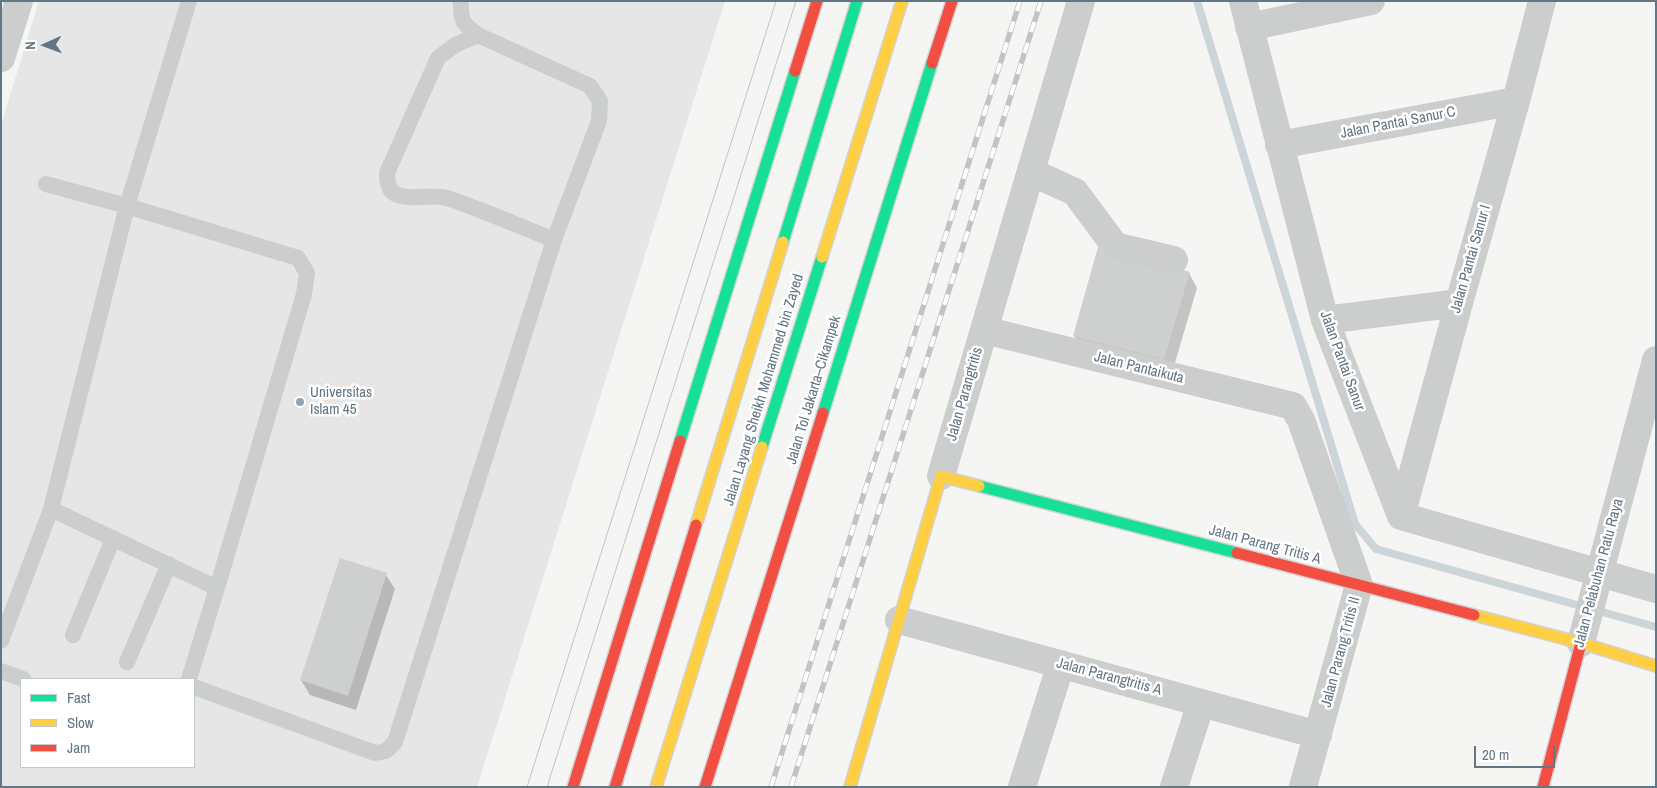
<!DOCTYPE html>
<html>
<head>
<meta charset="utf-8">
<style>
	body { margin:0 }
	#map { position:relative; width:1657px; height:788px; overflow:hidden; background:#f5f5f3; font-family:"Archivo Narrow",sans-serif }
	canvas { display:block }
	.frame { position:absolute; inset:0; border:2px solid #637684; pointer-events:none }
	.legend { position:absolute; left:20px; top:678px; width:175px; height:90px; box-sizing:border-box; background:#fff; border:1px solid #c1c8ce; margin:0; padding:6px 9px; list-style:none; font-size:15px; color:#637684 }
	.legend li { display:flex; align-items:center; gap:10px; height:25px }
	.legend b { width:25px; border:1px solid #c1c8ce }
	.north { position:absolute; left:20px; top:20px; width:50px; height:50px; -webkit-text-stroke:4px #fff; paint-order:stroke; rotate:268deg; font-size:14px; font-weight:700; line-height:20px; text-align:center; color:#637684 }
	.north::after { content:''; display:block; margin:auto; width:18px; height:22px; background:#637684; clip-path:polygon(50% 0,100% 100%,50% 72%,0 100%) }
	.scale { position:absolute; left:1474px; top:746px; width:81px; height:22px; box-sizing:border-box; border:2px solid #637684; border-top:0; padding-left:6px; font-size:15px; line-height:18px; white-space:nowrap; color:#637684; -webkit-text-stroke:4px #fff; paint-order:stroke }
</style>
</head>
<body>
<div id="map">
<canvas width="1657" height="788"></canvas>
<div class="frame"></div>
<ul class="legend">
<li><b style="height:6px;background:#16e098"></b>Fast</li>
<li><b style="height:6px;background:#ffcf43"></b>Slow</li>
<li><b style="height:6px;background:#f24e42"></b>Jam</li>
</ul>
<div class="north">N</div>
<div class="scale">20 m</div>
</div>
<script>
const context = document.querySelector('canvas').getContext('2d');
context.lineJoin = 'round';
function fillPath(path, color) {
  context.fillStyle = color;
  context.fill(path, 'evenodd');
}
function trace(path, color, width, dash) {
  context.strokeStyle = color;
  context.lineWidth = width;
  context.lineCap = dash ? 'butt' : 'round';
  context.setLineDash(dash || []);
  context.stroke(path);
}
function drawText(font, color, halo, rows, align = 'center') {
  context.font = font + ' "Archivo Narrow",sans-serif';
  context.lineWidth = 5;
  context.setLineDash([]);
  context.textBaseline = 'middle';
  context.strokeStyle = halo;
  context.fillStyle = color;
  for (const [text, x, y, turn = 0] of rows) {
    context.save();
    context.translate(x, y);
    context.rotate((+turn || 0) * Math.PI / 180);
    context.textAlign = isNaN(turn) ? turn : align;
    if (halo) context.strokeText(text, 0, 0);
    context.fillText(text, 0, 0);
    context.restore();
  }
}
const built = new Path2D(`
	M39 1H725L477 787H1V125ZM21 679H194V767H21Z`);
const shadow = new Path2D(`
	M1189 273 1197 288 1172 373 1083 351 1074 336Z
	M386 575 395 589 356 710 310 695 301 680Z`);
const stream = new Path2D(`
	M1197 1 1355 524 1376 549 1656 627`);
const building = new Path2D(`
	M1098 247 1190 272 1164 359 1073 336Z
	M340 558 387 573 348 696 300 680Z`);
const lane = new Path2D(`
	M478 35 455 45 438 58 387 173C387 182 388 192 398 195 414 201 431 193 447 198 483 210 519 226 554 240
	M46 184 127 206 298 258 307 273 304 294 217 588 189 679
	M51 509 217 588
	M73 635 113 539
	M1 641 51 509 127 206 189 1
	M127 662 169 564
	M1 671 23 679
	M194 687 375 753 386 751 395 742 554 240 599 121 600 101 590 86 478 35C463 24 460 21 461 1`);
const street = new Path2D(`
	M1243 1 1325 320 1401 516 1656 589
	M1249 27 1371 1
	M1 58 19 1
	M1279 145 1516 101
	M1031 172 1075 192 1115 246 1174 260
	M1325 320 1459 303
	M984 330 1293 406 1301 420 1359 585 1303 787
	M941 476 1081 1
	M1401 516 1459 303 1516 101 1542 1
	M899 620 1318 735
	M1581 643 1656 360
	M1022 787 1061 664
	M1174 787 1201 703`);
const fast = new Path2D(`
	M783 242 857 1
	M823 413 932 63
	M680 441 795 71
	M762 447 822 257
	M979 486 1237 553`);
const slow = new Path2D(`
	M822 257 902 1
	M696 525 783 242
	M1474 615 1581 643 1656 666
	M656 787 762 447
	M850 787 941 476 979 486`);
const jam = new Path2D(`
	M932 63 952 1
	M795 71 817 1
	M1237 553 1474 615
	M573 787 680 441
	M615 787 696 525
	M705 787 823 413
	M1543 787 1581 643`);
const tram = new Path2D(`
	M527 787 776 1
	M547 787 796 1`);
const rail = new Path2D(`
	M771 787 1020 1
	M791 787 1041 1`);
const markers = [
	[300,402,5,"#96a2ab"]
];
const streetNames = [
	["Jalan Pantai Sanur C",1398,123,-11],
	["Jalan Pantai Sanur I",1471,259,-74],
	["Jalan Pantai Sanur",1342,361,70],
	["Jalan Pantaikuta",1139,368,14],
	["Jalan Layang Sheikh Mohammed bin Zayed",764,390,-73],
	["Jalan Tol Jakarta–Cikampek",814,390,-73],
	["Jalan Parangtritis",965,394,-74],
	["Jalan Parang Tritis A",1265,545,15],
	["Jalan Pelabuhan Ratu Raya",1599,573,-75],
	["Jalan Parang Tritis II",1341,652,-75],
	["Jalan Parangtritis A",1109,677,15]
];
const poiNames = [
	["Universitas",310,393],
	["Islam 45",310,410]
];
fillPath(built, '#e5e6e5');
fillPath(shadow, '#0003');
trace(stream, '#ccd5d7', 8);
fillPath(building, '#ced0cf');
trace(fast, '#d2d3d4', 14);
trace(slow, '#d2d3d4', 14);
trace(jam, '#d2d3d4', 14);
trace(lane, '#cccece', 16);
trace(street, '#cccece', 28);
trace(fast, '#16e098', 11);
trace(slow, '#ffcf43', 11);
trace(jam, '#f24e42', 11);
trace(tram, '#c1c3c4', 1);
trace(rail, '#c1c3c4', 5.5);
trace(rail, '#fff', 4, [11]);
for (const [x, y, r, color] of markers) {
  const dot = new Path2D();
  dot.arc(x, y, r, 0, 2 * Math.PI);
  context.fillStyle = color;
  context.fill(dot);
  trace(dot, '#fff', 2);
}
drawText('15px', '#637684', '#fff', streetNames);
drawText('15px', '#637684', '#fff', poiNames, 'left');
</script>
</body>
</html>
